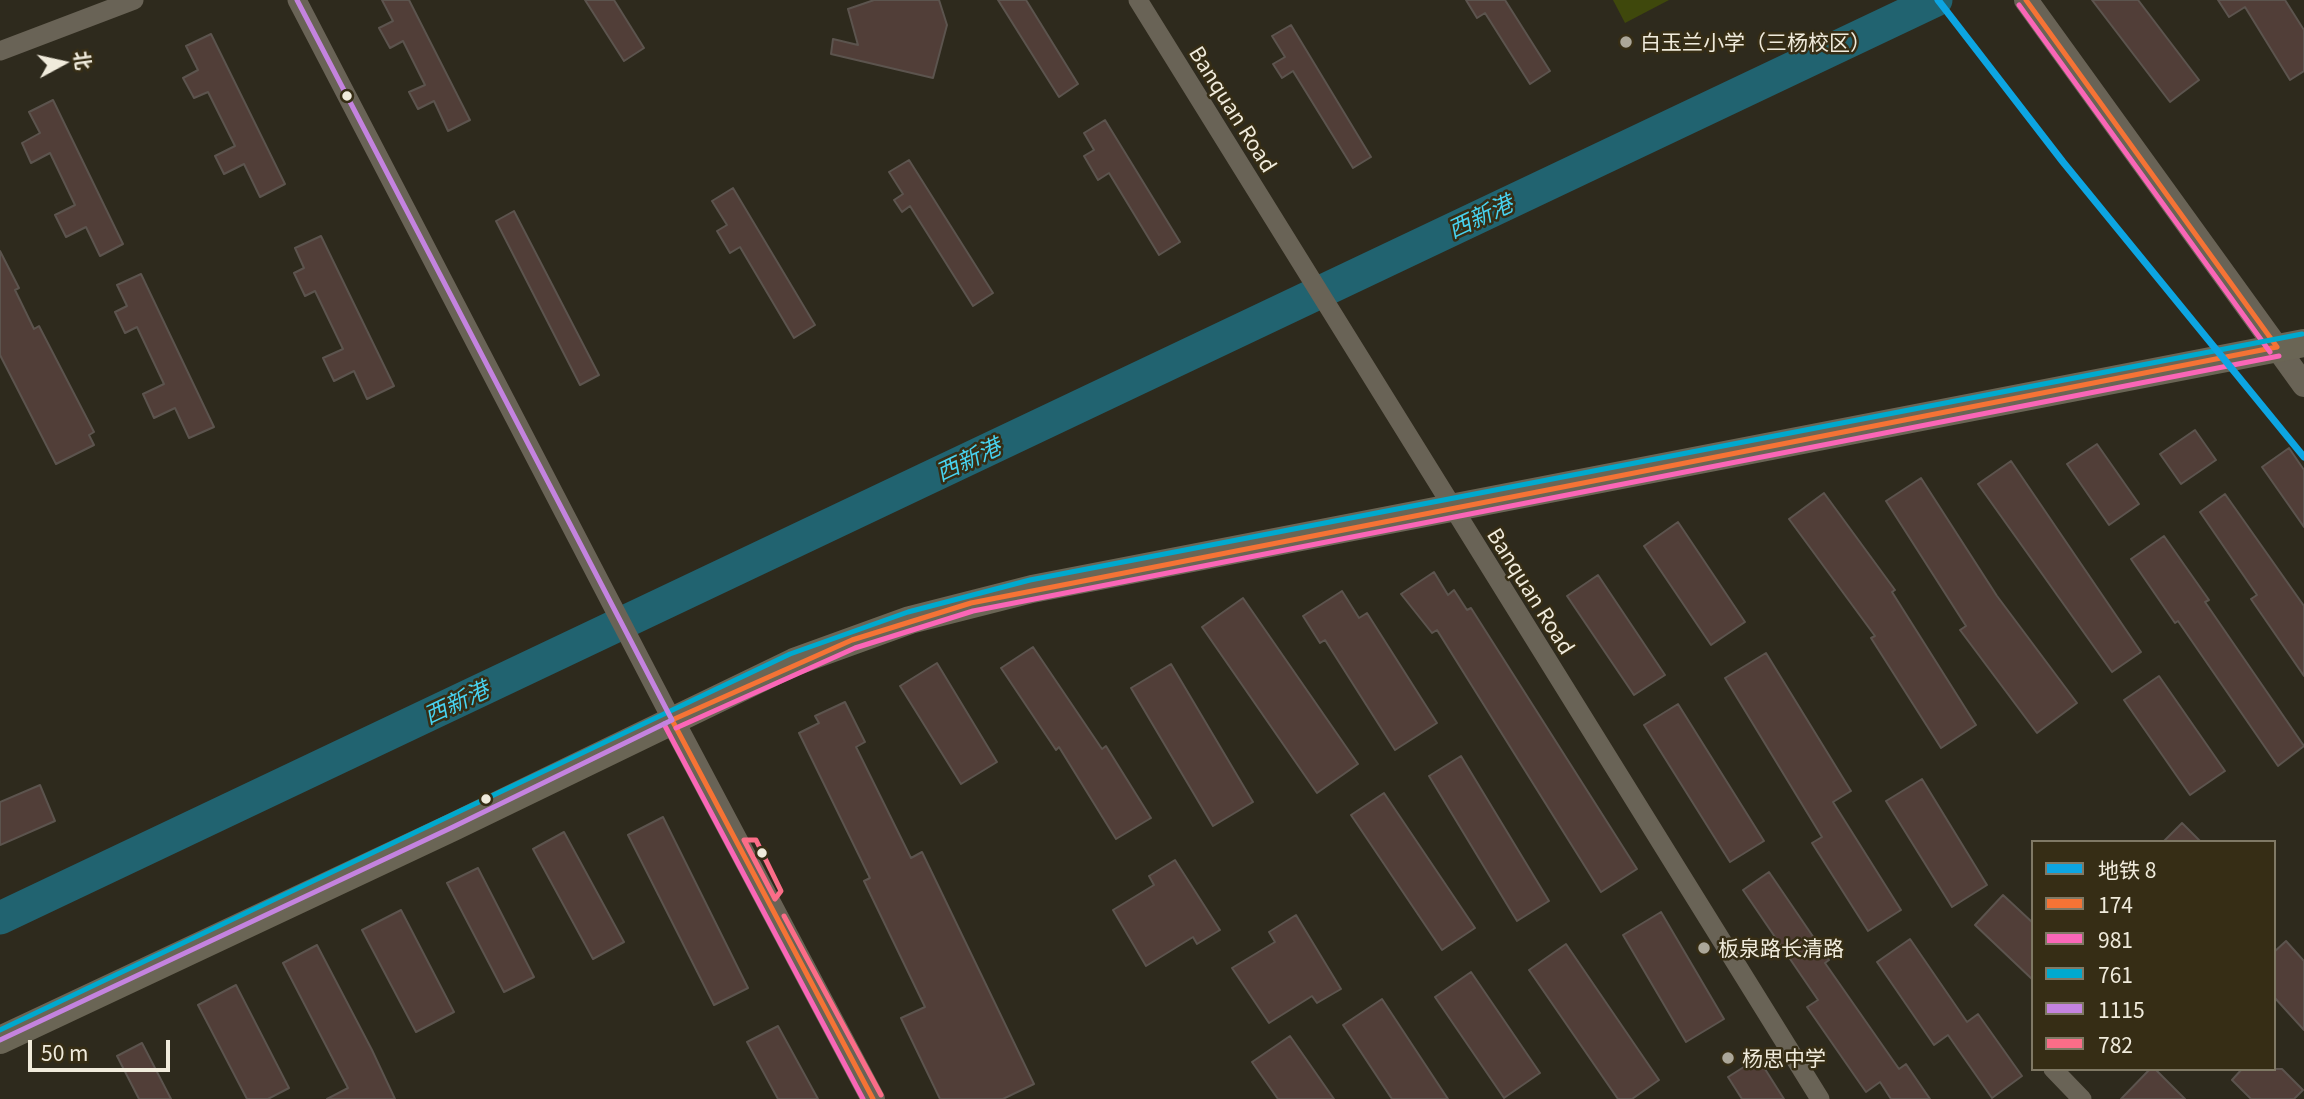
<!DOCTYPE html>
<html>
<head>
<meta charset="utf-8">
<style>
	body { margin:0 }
	#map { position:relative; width:2304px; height:1099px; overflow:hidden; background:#2e2a1d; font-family:Georgia,"Noto Sans SC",serif }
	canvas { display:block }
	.legend { position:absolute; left:2031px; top:840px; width:245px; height:231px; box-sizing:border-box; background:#362d15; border:2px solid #807965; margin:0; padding:9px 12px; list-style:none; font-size:21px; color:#f0ebdc }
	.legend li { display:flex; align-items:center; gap:14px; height:35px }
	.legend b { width:35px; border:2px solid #807965 }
	.north { position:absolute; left:28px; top:28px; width:70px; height:70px; -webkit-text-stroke:5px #362d15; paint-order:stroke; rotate:82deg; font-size:19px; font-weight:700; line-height:28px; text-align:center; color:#f0ebdc }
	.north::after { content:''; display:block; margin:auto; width:24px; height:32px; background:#f0ebdc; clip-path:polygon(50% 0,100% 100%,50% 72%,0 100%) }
	.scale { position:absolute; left:28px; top:1040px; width:142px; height:32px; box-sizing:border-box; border:4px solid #f0ebdc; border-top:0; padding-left:9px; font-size:21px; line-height:24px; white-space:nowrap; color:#f0ebdc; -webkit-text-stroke:5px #362d15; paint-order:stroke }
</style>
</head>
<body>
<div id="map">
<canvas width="2304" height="1099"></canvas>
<ul class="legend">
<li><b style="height:9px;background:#0da5e2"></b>地铁 8</li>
<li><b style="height:9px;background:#f57335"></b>174</li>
<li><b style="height:9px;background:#fa66b7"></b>981</li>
<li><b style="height:9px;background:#00a9ce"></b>761</li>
<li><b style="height:9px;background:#c483df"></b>1115</li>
<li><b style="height:9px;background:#fb6d88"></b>782</li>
</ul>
<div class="north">北</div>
<div class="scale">50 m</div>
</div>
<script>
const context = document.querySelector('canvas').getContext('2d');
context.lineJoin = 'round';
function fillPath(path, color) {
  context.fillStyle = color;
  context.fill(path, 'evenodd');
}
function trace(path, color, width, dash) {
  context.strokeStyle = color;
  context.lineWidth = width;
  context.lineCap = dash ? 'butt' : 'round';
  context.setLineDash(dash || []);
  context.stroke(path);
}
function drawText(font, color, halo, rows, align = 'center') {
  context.font = font + ' Georgia,"Noto Sans SC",serif';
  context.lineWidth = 5;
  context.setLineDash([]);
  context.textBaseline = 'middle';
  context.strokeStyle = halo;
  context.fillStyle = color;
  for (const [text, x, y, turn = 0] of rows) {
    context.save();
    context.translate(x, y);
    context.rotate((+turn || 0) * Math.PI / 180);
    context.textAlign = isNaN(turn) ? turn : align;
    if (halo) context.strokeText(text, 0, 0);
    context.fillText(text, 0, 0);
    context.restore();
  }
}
const green = new Path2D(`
	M1613 0H1669L1625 23Z`);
const river = new Path2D(`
	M0 918 1936 0`);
const building = new Path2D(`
	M382 0H409L470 120 448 131 434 101 418 109 409 92 425 85 403 41 390 48 379 28 393 21Z
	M585 0H614L644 48 624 61Z
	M874 0H939L947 25 933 78 831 54 833 39 858 45 848 9Z
	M998 0H1026L1078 84 1059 97Z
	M1466 0H1505L1550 71 1530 84 1485 13 1477 18Z
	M2092 0H2138L2199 80 2170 102Z
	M2218 0H2285L2304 30V71L2290 80 2245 7 2229 17Z
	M1291 25 1371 157 1353 168 1293 71 1282 78 1273 64 1285 57 1272 36Z
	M211 34 285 184 260 197 244 164 224 174 215 156 235 146 208 92 194 98 183 78 198 70 186 46Z
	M53 100 123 244 100 256 86 227 66 237 55 215 75 205 50 153 31 163 22 143 40 133 29 112Z
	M1105 120 1180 242 1159 255 1109 173 1098 180 1084 156 1094 150 1084 133Z
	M909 160 993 293 973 306 910 206 902 212 894 200 903 194 889 172Z
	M733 188 815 325 794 338 740 247 730 253 717 231 727 225 712 201Z
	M514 211 599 375 580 385 496 221Z
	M321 236 394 386 367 399 354 371 334 381 323 358 343 349 315 291 305 296 294 273 304 268 295 248Z
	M0 251 19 288 15 290 34 329 39 326 94 432 89 435 94 445 56 464 0 355Z
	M141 274 214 427 189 438 175 408 154 418 143 394 164 384 137 327 125 333 115 312 127 306 117 285Z
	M2195 430 2216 460 2181 484 2160 454Z
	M2097 444 2139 504 2109 525 2067 464Z
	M2289 448 2304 470V527L2262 467Z
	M2011 461 2141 652 2112 672 1978 484Z
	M1921 478 1997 596 2077 703 2037 733 1960 630 1966 626 1886 501Z
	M1824 493 1895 590 1892 592 1976 725 1941 748 1871 638 1875 636 1789 519Z
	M2225 494 2304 606V676L2251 599 2257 595 2200 512Z
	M1678 522 1745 622 1711 645 1644 546Z
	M2164 536 2209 600 2205 602 2304 746 2278 766 2178 621 2175 623 2131 559Z
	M1434 572 1448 595 1454 590 1467 610 1471 608 1637 869 1601 892 1437 630 1432 633 1401 594Z
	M1598 575 1665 675 1634 695 1567 596Z
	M1342 591 1359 618 1367 613 1437 723 1395 750 1325 640 1320 643 1303 616Z
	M1243 598 1358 764 1317 793 1202 627Z
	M1033 647 1102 749 1106 746 1151 818 1116 839 1059 747 1056 750 1001 668Z
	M1766 653 1851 791 1833 802 1901 910 1868 931 1812 843 1822 837 1725 678Z
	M937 663 997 762 961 784 900 686Z
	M1171 664 1253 802 1213 826 1131 688Z
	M2159 676 2225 771 2190 795 2124 700Z
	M845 702 865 742 856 747 911 858 922 852 1034 1084 1003 1099H940L901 1018 925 1007 864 881 870 878 799 733 819 723 815 716Z
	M1678 704 1764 841 1730 862 1644 725Z
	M1461 756 1549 901 1517 921 1429 776Z
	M1922 779 1987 885 1952 907 1886 801Z
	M40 785 55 821 0 845V802Z
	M1384 793 1475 928 1442 950 1351 815Z
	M663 817 748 988 714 1005 628 835Z
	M2182 823 2201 842H2163Z
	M564 832 624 942 593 959 533 849Z
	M1175 860 1220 930 1197 944 1193 937 1146 966 1113 910 1154 885 1149 876Z
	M478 868 534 977 504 992 447 883Z
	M1769 872 1829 960 1825 963 1899 1069 1906 1064 1930 1099H1891L1880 1082 1866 1092 1807 1007 1818 1000 1743 890Z
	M2003 895 2033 923V980L1975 925Z
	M401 910 454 1012 416 1032 362 930Z
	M1661 912 1724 1019 1686 1042 1623 935Z
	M1296 915 1341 989 1317 1003 1312 996 1269 1023 1232 968 1275 942 1269 932Z
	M1910 939 1967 1022 1978 1014 2022 1076 1992 1098 1948 1035 1934 1045 1877 962Z
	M2286 941 2304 961V1030L2274 997V952Z
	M1566 944 1659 1080 1632 1099H1618L1529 970Z
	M317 945 372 1050 395 1099H327L348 1088 283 963Z
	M1471 972 1540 1073 1504 1098 1435 997Z
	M236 985 289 1088 268 1099H247L198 1005Z
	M1382 999 1448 1099H1392L1343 1025Z
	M778 1026 818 1099H778L747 1042Z
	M1290 1036 1334 1099H1278L1252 1062Z
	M142 1043 171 1099H139L117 1056Z
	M1758 1058 1784 1099H1742L1728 1077Z
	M2150 1069H2155L2185 1099H2121Z
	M2242 1069H2282L2303 1090 2294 1099H2251L2232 1080Z`);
const minor = new Path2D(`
	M297 0 672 720
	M1138 0 1820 1099
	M0 51 134 0
	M2053 1069 2082 1099`);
const tertiary = new Path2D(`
	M2026 0 2304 385
	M672 720 873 1099`);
const secondary = new Path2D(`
	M0 1040 453 827 794 662 910 620 1032 589 2304 343`);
const bus1 = new Path2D(`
	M2026 0 2277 347
	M672 720 852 640 971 603 2277 347
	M672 720 873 1099`);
const bus2 = new Path2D(`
	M2019 5 2270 352
	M664 724 863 1099
	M676 728 855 648 973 611 2279 356`);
const bus3 = new Path2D(`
	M0 1030 790 654 908 612 1030 580 2302 334`);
const bus4 = new Path2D(`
	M297 0 672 720
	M0 1040 453 827 672 720`);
const bus5 = new Path2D(`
	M744 840H756L781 891 775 899Z
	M784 916 881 1095`);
const metro1 = new Path2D(`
	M1938 0 2063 162 2304 457`);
const markers = [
	[1626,42,7,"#aca799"],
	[347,96,6,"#f0ebdc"],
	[486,799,6,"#f0ebdc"],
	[762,853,6,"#f0ebdc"],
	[1704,948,7,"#aca799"],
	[1728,1058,7,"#aca799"]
];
const poiNames = [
	["白玉兰小学（三杨校区）",1640,42],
	["板泉路长清路",1718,948],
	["杨思中学",1742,1058]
];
const streetNames = [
	["Banquan Road",1233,109,58],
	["Banquan Road",1531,591,58]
];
const waterNames = [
	["西新港",1480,216,-25],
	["西新港",968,459,-25],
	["西新港",456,702,-25]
];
fillPath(green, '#3f480c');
trace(river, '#216370', 33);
fillPath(building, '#513e38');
trace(building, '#5c544e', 2);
trace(minor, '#696356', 19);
trace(tertiary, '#696356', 24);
trace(secondary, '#6a6555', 28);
trace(bus1, '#f57335', 5);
trace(bus2, '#fa66b7', 5);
trace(bus3, '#00a9ce', 5);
trace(bus4, '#c483df', 5);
trace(bus5, '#fb6d88', 5);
trace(metro1, '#0da5e2', 7);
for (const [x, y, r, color] of markers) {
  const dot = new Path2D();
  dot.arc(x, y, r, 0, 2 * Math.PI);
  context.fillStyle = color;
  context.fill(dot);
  trace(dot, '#362d15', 2.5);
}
drawText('21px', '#f0ebdc', '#362d15', poiNames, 'left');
drawText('21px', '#f0ebdc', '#362d15', streetNames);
drawText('italic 23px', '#48d2ef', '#362d15', waterNames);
</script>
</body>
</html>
